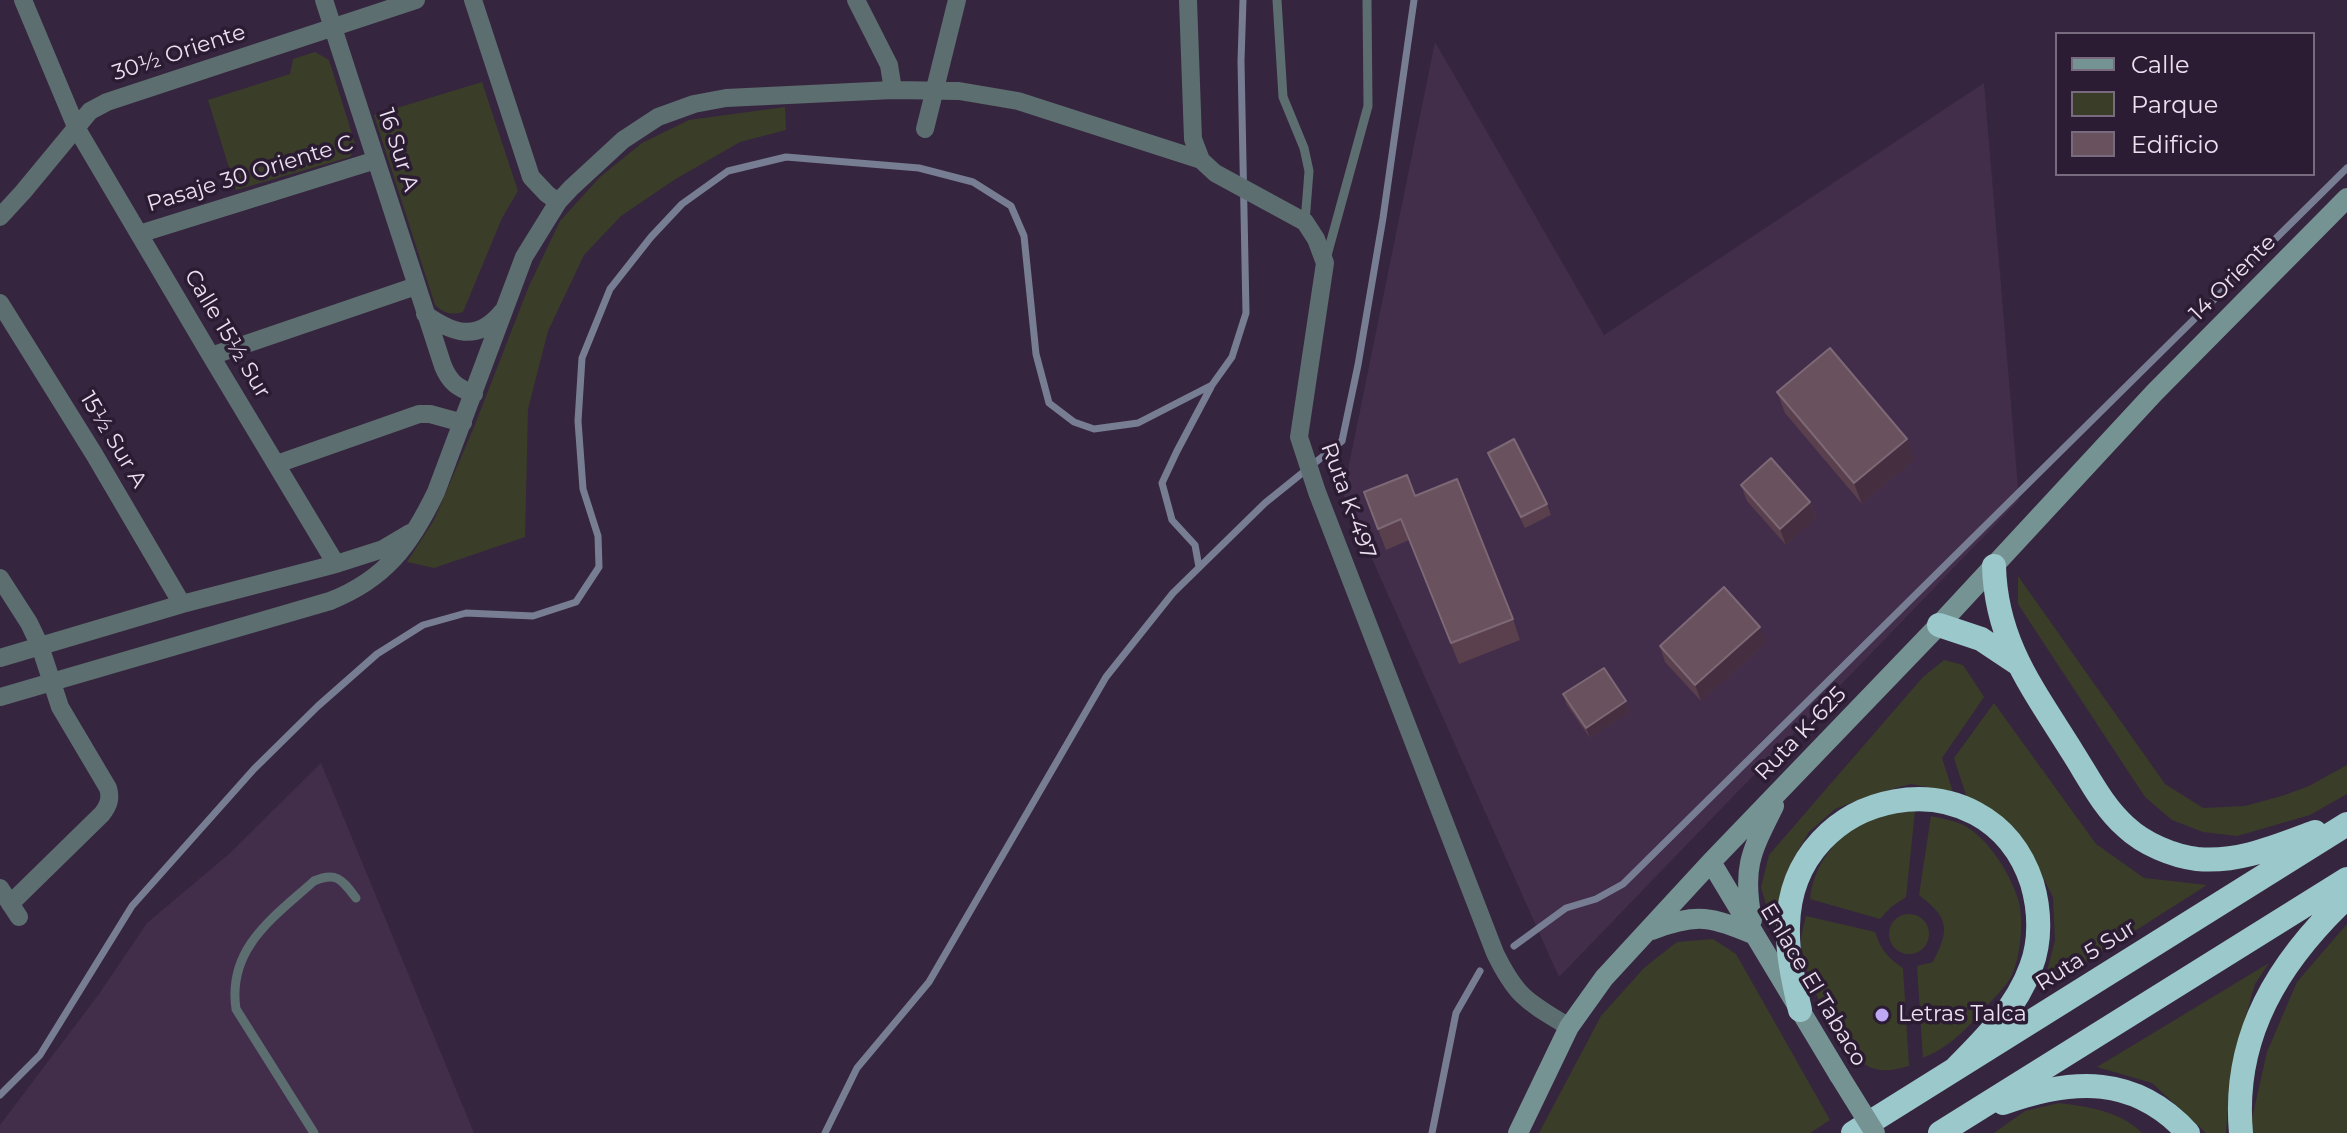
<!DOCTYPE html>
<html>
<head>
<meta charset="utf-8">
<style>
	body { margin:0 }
	#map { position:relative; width:2347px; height:1133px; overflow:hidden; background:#36253e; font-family:Montserrat,sans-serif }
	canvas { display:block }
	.legend { position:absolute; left:2055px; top:32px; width:260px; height:144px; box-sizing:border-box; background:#2c1c33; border:2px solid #786a7f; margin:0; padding:10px 14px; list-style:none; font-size:24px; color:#ebe0f0 }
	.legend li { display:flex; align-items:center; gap:16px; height:40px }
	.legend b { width:40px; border:2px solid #786a7f }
</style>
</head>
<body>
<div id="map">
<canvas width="2347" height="1133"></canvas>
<ul class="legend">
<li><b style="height:10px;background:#769394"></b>Calle</li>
<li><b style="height:22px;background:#3a3e28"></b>Parque</li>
<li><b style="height:22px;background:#69515e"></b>Edificio</li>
</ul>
</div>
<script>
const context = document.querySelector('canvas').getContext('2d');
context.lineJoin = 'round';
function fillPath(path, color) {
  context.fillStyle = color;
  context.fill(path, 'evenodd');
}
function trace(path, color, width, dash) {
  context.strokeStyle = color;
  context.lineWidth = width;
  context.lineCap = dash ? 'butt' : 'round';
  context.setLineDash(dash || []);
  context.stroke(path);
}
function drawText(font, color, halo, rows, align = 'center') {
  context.font = font + ' Montserrat,sans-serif';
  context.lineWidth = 7;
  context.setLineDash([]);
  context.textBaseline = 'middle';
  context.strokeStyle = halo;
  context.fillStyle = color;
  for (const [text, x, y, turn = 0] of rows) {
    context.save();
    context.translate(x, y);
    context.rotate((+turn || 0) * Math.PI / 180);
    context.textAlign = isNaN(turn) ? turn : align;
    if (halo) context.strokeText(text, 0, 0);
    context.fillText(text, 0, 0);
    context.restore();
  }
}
const built = new Path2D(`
	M1435 42 1604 335 1984 83 2019 500 1559 977 1343 494Z
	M321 763 474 1133H0V1125L99 994 147 923 229 854Z`);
const green = new Path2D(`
	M315 52 329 60 356 147 350 157 236 190 208 100 290 74 293 59Z
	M482 82 518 191 502 218 463 312C452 315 444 314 435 305L374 115Z
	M785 107 786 130 740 142 674 180 621 216 584 255 548 331 528 409 525 537 434 568 407 562 434 520 474 427 529 286 560 221 600 177 642 143 689 120Z
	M2018 576 2165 784 2203 808 2245 806 2282 796 2309 786 2347 765V794L2310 815 2237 836 2203 832 2172 820 2145 797 2018 604Z
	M1944 660 1963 665 1984 697 1942 758 1953 792 1911 784 1874 794 1835 809 1809 832 1790 864 1773 930 1761 887 1769 855 1923 677Z
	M1994 703 2096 844 2144 878 2207 885 2042 990 2055 940 2053 897 2032 856 1999 819 1967 798 1954 758Z
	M1915 811 1906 897 1891 907 1880 919 1810 899C1814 860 1842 829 1878 816 1889 812 1903 813 1915 811Z
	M1931 816C1940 818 1951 820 1961 824 1988 836 2014 878 2020 907 2023 928 2020 956 2012 975 2006 988 1990 1001 1980 1013 1964 1032 1947 1048 1923 1058L1917 966 1933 962C1950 929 1949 918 1919 895Z
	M1889 934a20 20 0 1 1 40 0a20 20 0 1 1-40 0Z
	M1806 916 1875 932C1881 950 1888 958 1903 968L1909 1066C1896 1069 1886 1073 1872 1068 1843 1058 1804 977 1801 947 1800 937 1804 925 1806 916Z
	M2347 924V1133H2251L2250 1127 2267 1052 2297 982Z
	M1713 939 1736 954 1830 1120 1810 1133H1539L1601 1016 1644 968 1677 942Z
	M2269 963 2255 984 2239 1041 2229 1091 2226 1133H2206L2152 1083 2097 1067Z
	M2059 1103C2089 1107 2120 1111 2142 1133H1994L2025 1111Z`);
const stream = new Path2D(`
	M1199 567 1195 545 1172 520 1162 483 1177 451 1211 387
	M1514 946 1566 908 1596 899 1623 884 2347 168
	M0 1095 40 1055 132 906 254 769 318 706 377 654 423 625 466 613 533 616 576 602 599 567 598 536 583 489 578 421 582 358 610 289 651 237 682 204 728 171 786 157 919 168 973 182 1011 206 1024 236 1036 354 1049 403 1074 422 1094 429 1138 423 1212 385 1232 357 1246 313 1241 61 1243 0
	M825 1133 857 1068 929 982 1106 677 1173 593 1265 503 1342 441 1358 365 1383 218 1414 0
	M1432 1133 1456 1013 1480 971`);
const lane = new Path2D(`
	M1277 0 1283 97 1304 148 1309 171 1305 222
	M1326 259 1368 106 1367 0
	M314 1133 236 1009C227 948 274 917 314 881 337 871 342 880 356 898`);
const street = new Path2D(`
	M23 0 77 129 211 356 336 564
	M324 0 443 366C450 383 458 388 474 394
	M473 0 531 177 547 194 558 202
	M856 0 889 65 893 90
	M1188 0 1193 139 1201 160 1215 173 1305 222 1316 239 1325 263 1299 437 1317 492 1495 953C1517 998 1528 1002 1569 1027
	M925 129 957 0
	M0 217 23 192 90 111 107 102 416 0
	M139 234 376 160
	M0 303 94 454 182 604
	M425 314C452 333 477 343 502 312
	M211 356 416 286
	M277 464 419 414H430L463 423
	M0 578 29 623 40 646 60 707 108 788C111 798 109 805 102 814L10 904
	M0 658 182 604 336 564 383 549 410 533
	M0 697 330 601C386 579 411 544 436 492L524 257 558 202 571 188 623 140 658 117 694 104 726 98 893 90 959 91 1018 101 1201 160
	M0 888 19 917`);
const secondary = new Path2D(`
	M1711 862 1839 1075
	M1752 920C1742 867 1751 852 1774 806
	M1652 930C1698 912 1711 917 1755 935
	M1518 1133 1569 1027 1604 978 1711 862 1939 625 2154 393 2347 198`);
const highway = new Path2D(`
	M1994 566C1996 643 2034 690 2073 753 2089 778 2103 807 2126 827 2144 844 2173 856 2197 859 2239 863 2277 846 2315 832
	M1939 625 1981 639 2017 663
	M1800 1010C1794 983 1787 954 1788 926 1791 785 1988 749 2032 883 2040 910 2041 941 2031 967 2017 1007 1984 1040 1955 1069
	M2003 1103C2073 1078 2135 1075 2188 1133
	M1853 1133 2347 824
	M1940 1133 2347 879
	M2241 1133C2232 1036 2279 961 2347 897`);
const secondaryBridge = new Path2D(`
	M1839 1075 1875 1133`);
const wall = new Path2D(`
	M1777 392 1914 460 1862 504 1785 413Z
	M1488 453 1547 504 1551 515 1525 528 1492 463Z
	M1741 485 1810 502 1816 518 1786 545 1747 501Z
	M1364 492 1415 496 1513 619 1520 640 1459 664 1409 540 1386 550Z
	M1766 643 1701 701 1665 662 1660 646Z
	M1563 694 1626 701 1630 712 1590 738 1567 705Z`);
const shadedWall = new Path2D(`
	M1907 439 1914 460 1862 504 1854 483Z
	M1810 502 1816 518 1786 545 1780 529Z
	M1760 627 1766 643 1701 701 1695 685Z
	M1626 701 1630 712 1590 738 1586 728Z`);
const building = new Path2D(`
	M1830 348 1907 439 1854 483 1777 392Z
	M1514 439 1547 504 1521 517 1488 453Z
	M1771 458 1810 502 1780 529 1741 485Z
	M1407 475 1415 496 1457 479 1513 619 1451 643 1401 519 1378 529 1364 492Z
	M1724 587 1760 627 1695 685 1660 646Z
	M1604 668 1626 701 1586 728 1563 694Z`);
const markers = [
	[1882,1015,8,"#bfa9f4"]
];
const streetNames = [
	["30½ Oriente",179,53,-18],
	["16 Sur A",398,150,72],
	["Pasaje 30 Oriente C",250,174,-17],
	["14 Oriente",2233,278,-45],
	["Calle 15½ Sur",227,334,59],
	["15½ Sur A",113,440,59],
	["Ruta K-497",1348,501,70],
	["Ruta K-625",1801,734,-46],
	["Ruta 5 Sur",2086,956,-32],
	["Enlace El Tabaco",1813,985,59]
];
const poiNames = [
	["Letras Talca",1898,1015]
];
fillPath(built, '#422e4b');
fillPath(green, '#3a3e28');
trace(stream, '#777e93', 7);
trace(lane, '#5c6e6f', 9);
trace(street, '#5c6e6f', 18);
trace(secondary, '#769394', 20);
trace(highway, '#9bc8cb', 24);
trace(secondaryBridge, '#769394', 20);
fillPath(wall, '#59404c');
fillPath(shadedWall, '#442e3f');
fillPath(building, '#69515e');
trace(building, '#7d6875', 2);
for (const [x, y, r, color] of markers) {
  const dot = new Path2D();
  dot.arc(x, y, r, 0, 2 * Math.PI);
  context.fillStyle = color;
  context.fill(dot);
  trace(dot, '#2c1c33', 3);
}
drawText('22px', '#ebe0f0', '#2c1c33', streetNames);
drawText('22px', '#ebe0f0', '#2c1c33', poiNames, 'left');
</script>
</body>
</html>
